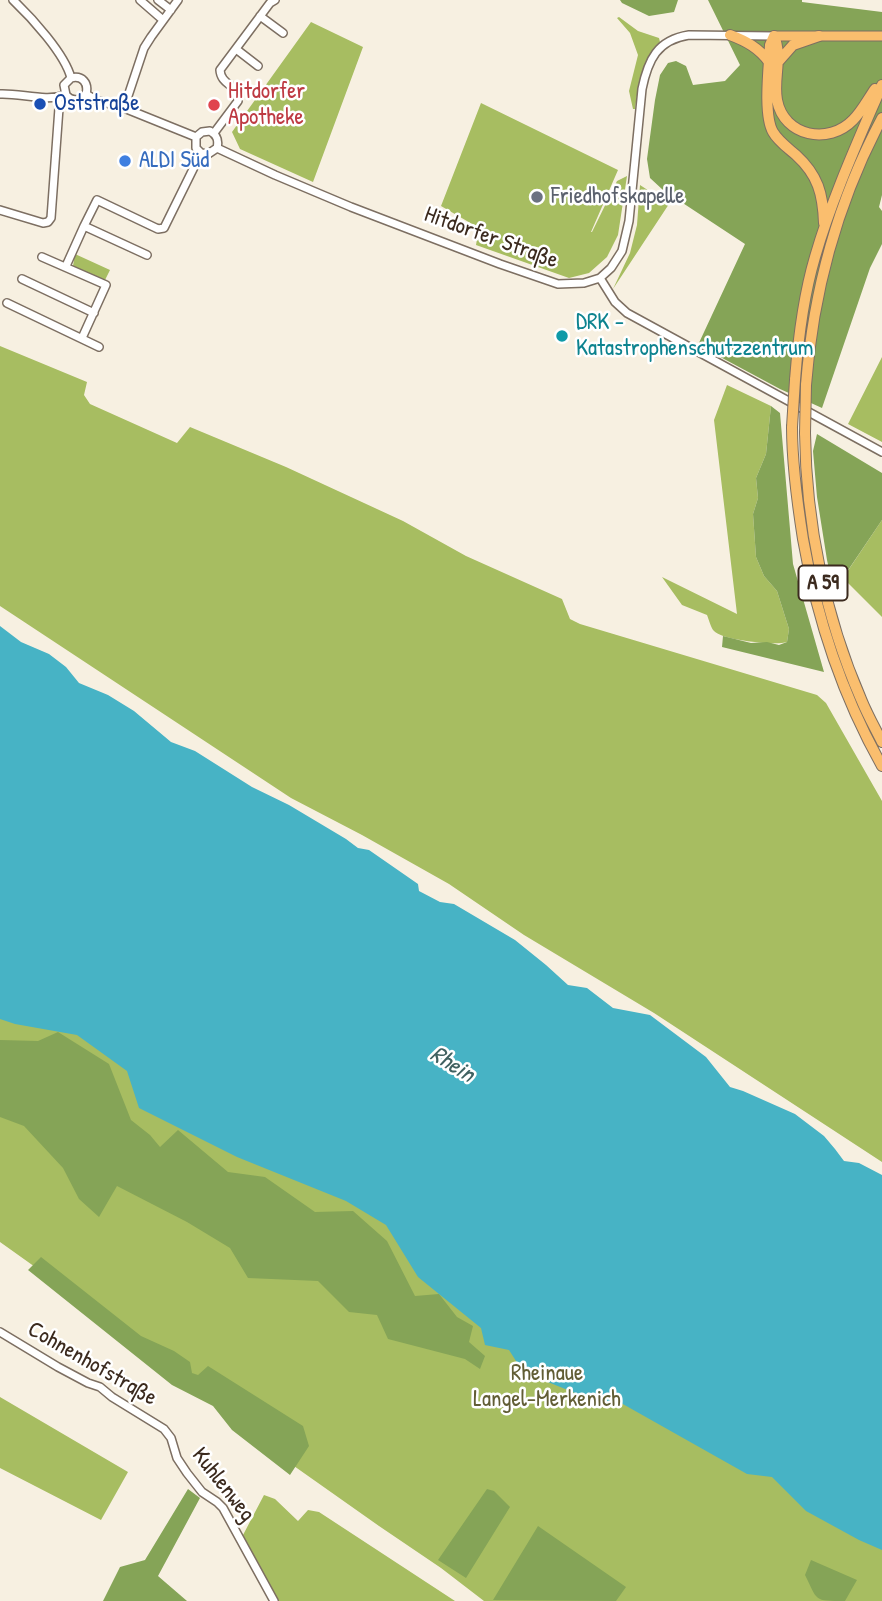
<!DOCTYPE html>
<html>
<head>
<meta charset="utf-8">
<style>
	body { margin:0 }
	canvas { display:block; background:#f7f0e1 }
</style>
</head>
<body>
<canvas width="882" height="1601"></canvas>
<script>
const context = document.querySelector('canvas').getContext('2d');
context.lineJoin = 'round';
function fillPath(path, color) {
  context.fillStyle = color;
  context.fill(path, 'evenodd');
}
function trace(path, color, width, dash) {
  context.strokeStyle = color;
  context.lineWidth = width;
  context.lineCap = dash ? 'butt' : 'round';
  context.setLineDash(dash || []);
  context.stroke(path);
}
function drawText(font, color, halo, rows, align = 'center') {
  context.font = font + ' "Patrick Hand",sans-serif';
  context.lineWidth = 5;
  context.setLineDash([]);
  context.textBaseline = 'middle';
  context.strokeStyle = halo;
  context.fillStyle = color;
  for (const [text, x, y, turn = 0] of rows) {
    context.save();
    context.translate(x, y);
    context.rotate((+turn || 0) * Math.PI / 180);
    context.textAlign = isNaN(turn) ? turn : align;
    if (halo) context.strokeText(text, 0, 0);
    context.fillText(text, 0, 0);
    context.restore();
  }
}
const green = new Path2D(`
	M619 17 638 31 659 38 660 42C641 60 639 83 635 109H633L629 91 638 55 630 33 617 18Z
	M311 22 363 47 313 182 240 149 232 132Z
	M481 103 618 170 591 232H592L617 181 627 176 618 235 607 257 589 273 569 278 476 245 479 228 441 206Z
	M640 185 669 204 613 289 630 253 637 225Z
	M75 254 110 270 104 282 73 266Z
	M0 346 87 382 84 395 90 404 177 443 190 427 286 467 403 521 466 556 562 599 570 619 580 624 817 695 826 703 882 801V1162L654 1013 524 935 449 884 362 835 291 798 0 606Z
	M882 357V442L848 424Z
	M727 385 771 406 766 454 756 478 758 498 753 514 756 557 764 576 777 591 789 629 787 642C775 646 722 640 714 631 711 628 709 620 707 615L682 605 662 577 737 614 714 420Z
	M882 520V617L843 578Z
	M0 804 882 1350V1601H484L441 1568 379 1526 250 1435 94 1309 0 1242Z
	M0 1397 128 1472 101 1520 0 1468Z
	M264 1495 275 1499 298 1521 308 1510 319 1512 455 1601H278L243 1535Z`);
const forest = new Path2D(`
	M620 0H678L674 12 649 16 622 3Z
	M708 0H802V2L882 12V195L879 207 882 211V244L870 268 822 408 780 389 698 345 745 244 663 190 650 178 647 159 655 100 660 75 668 63 676 61 686 66 693 85 725 81 740 65Z
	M771 406 780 413 793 564 824 672 722 647 723 636 751 643 767 642 779 645 787 642 789 629 777 591 764 576 756 557 753 514 758 498 756 478 766 454Z
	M817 434 882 473V520L834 591 827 560 817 497 813 451Z
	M58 1032 109 1064 131 1120 150 1135 160 1147 178 1130 228 1172 265 1177 315 1212 353 1211 387 1241 415 1296 439 1294 457 1317 473 1326 469 1342 485 1356 480 1369 465 1359 388 1339 377 1315 349 1312 318 1281 248 1278 230 1248 187 1222 117 1186 99 1217 79 1199 63 1168 24 1126 0 1117V1040L38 1041Z
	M41 1257 141 1336 174 1351 190 1362 192 1373 198 1375 208 1366 303 1426 309 1446 290 1475 232 1430 213 1406 172 1385 28 1270Z
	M188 1489 200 1498 158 1576 187 1601H103L120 1567 145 1560Z
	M487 1489 494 1491 510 1507 466 1578 438 1560Z
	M538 1526 626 1587 616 1601 493 1600Z
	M811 1560 857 1580 845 1601C813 1601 818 1601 805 1575Z`);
const water = new Path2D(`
	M0 626 21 642 49 654 66 667 79 683 108 695 134 711 171 742 195 751 252 787 289 805 346 839 358 848 369 850 418 884 419 891 440 902 454 904 515 940 546 965 568 985 587 988 613 1008 650 1015 706 1057 730 1087 743 1091 795 1114 824 1136 835 1149 844 1161 859 1163 882 1175V1550L859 1540 806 1511 772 1477 747 1474 621 1403 595 1401 523 1372 509 1350 485 1345 481 1328 418 1277 386 1225 346 1201 237 1157 139 1108 127 1071 77 1035 15 1024 0 1019Z`);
const minor = new Path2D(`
	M13 0C31 17 65 54 71 78
	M140 0 163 20
	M158 0 171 10
	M260 16 283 33
	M236 49 258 66
	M71 78C82 75 89 83 86 94
	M0 94C21 93 45 102 66 95
	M86 94 96 100 124 108 196 137
	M66 95C72 102 80 101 86 94
	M66 95 64 85 71 78
	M124 108 144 48 151 37 178 0
	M214 133 238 101C239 84 221 86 220 70L270 3 275 0
	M196 137 202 132 210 131C217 135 219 140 217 148
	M196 137V148L201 153 208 154 217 148
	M217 148 275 175 351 207 500 264 558 284 584 283 600 278 611 268 622 251 629 221 642 89C648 60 657 40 689 35L774 36
	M0 210 43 223 48 222 51 218 59 108 58 97
	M147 255 84 226 97 200 158 229 164 228 201 153
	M42 257 106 285 82 338
	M66 266 84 226
	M600 278 615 302 627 313 882 452
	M22 279 94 313
	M7 303 99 347
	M0 1332 58 1367 88 1383 100 1387 112 1397 164 1429 171 1438 177 1458 187 1473 202 1492 217 1502 223 1508 274 1601`);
const major = new Path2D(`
	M774 36H882`);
const highway = new Path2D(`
	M730 35C746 41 759 48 769 62
	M774 36C783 57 773 79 777 100 784 137 829 145 853 120 862 111 868 99 875 89
	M774 36 770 45C769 66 763 115 773 132 778 141 788 148 796 155 818 175 823 194 824 223
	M778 62 793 45 819 36
	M795 380C798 341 804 294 815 257 832 198 858 141 882 85
	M806 385C813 292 838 201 882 118
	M792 427C792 464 797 501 803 539 817 619 842 695 882 766
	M805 433C806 523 825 616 861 699 867 714 875 728 882 742`);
const highwayBridge = new Path2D(`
	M792 427 795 380
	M805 433 806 385`);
const markers = [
	[40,104,7,"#1a4fb4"],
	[214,105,7,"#e0444e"],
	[125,161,7,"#3f7fe0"],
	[537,197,7,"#6b7280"],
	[562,336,7,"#0f9aa8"]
];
const shields = [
	[823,583,49]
];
const shieldNames = [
	["A 59",823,583]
];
const healthNames = [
	["Hitdorfer",228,92],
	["Apotheke",228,118]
];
const transitNames = [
	["Oststraße",54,104]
];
const shopNames = [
	["ALDI Süd",139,161]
];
const worshipNames = [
	["Friedhofskapelle",551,197]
];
const streetNames = [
	["Hitdorfer Straße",491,238,20],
	["Cohnenhofstraße",92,1364,30],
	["Kuhlenweg",223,1485,52]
];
const cultureNames = [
	["DRK -",576,323],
	["Katastrophenschutzzentrum",576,349]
];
const parkNames = [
	["Rheinaue",547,1374],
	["Langel-Merkenich",547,1400]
];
const waterNames = [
	["Rhein",452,1065,32]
];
fillPath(green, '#a7bd61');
fillPath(forest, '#85a457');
fillPath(water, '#47b3c5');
trace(minor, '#7d6f62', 10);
trace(major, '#7d6f62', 11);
trace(highway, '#7d6f62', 12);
trace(minor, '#fff', 7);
trace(major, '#fabe6e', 9);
trace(highway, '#fabe6e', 10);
trace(highwayBridge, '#7d6f62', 12, []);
trace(highwayBridge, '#fabe6e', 10);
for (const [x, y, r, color] of markers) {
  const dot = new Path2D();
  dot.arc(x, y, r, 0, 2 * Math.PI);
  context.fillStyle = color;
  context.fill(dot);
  trace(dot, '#fff', 2.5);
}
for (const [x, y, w] of shields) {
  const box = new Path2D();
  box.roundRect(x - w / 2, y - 17.5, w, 35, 5);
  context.fillStyle = '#fff';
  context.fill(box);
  trace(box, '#3b2a1e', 2);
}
drawText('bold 21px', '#3b2a1e', null, shieldNames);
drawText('23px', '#be3a42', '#fff', healthNames, 'left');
drawText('23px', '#164399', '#fff', transitNames, 'left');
drawText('23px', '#366cbe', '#fff', shopNames, 'left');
drawText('23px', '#5b616d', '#fff', worshipNames, 'left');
drawText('23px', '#3b2a1e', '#fff', streetNames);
drawText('23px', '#0d838f', '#fff', cultureNames, 'left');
drawText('23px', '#615d35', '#fff', parkNames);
drawText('italic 24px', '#406161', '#fff', waterNames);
</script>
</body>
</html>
